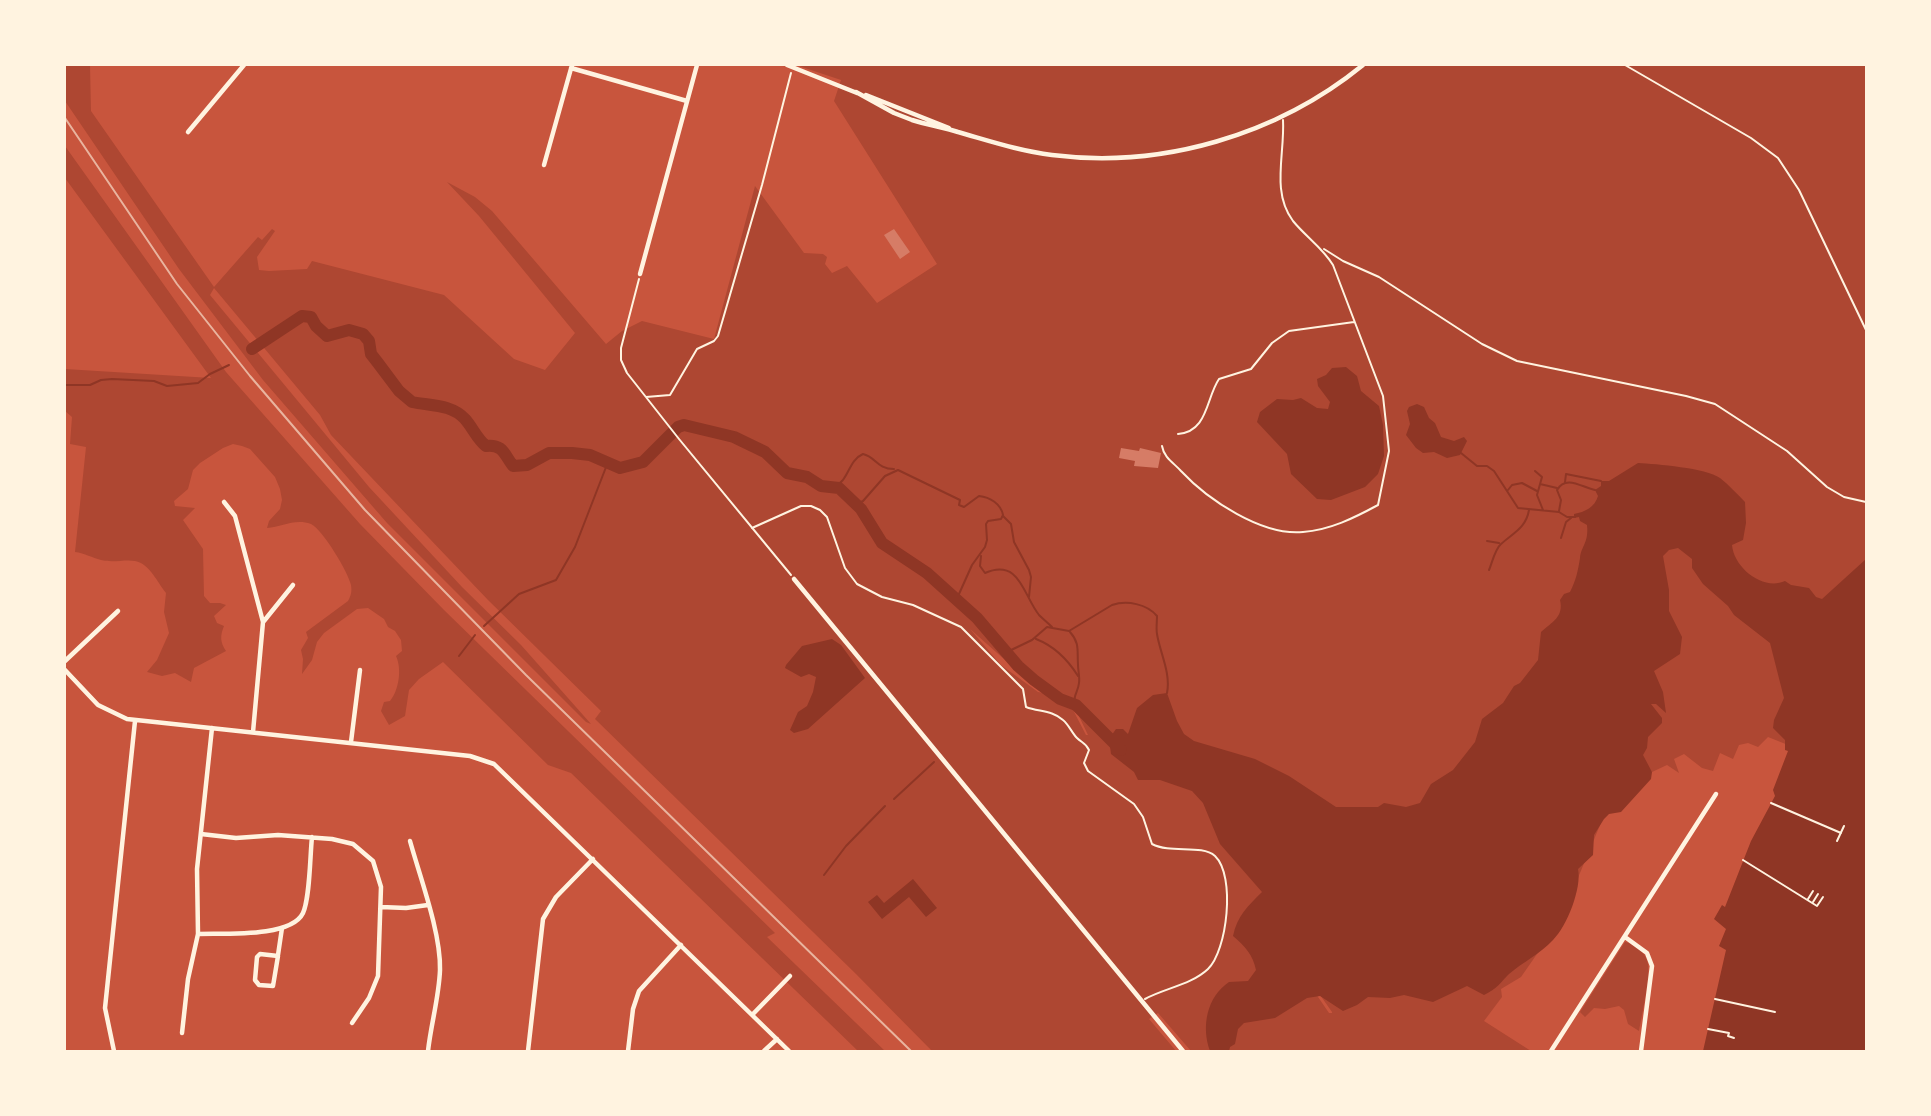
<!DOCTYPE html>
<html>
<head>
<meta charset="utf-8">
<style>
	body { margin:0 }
	#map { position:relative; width:1931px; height:1116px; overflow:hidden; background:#c8553d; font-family:"DejaVu Sans",sans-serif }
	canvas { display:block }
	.frame { position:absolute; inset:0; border:66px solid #fff3e0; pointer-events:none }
</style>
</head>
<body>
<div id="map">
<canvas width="1931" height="1116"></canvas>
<div class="frame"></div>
</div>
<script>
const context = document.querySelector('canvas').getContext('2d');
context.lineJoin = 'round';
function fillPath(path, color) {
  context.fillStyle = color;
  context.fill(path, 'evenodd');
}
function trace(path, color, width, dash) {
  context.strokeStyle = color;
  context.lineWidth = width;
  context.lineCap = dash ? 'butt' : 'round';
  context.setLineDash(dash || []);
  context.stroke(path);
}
const green = new Path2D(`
	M65 65H90L91 111 214 287 258 237 262 240 272 229 275 231 257 257 259 270 269 271 307 269 312 261 444 295 514 359 545 370 575 333 479 216 447 182 475 197 492 211 606 344 622 331 642 321 714 339 755 186 804 253 823 254 827 257 825 264 832 273 847 266 877 303 937 264 834 101 841 80 796 65H1866V563L1793 671 1788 745 1768 737 1758 747 1748 743 1739 745 1733 759 1720 753 1713 771 1702 768 1684 754 1674 759 1679 773 1667 765 1652 772 1650 769 1603 818 1554 935 1537 954 1521 977 1501 989 1502 997 1484 1021 1531 1051H1191L1158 1013 1149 1019 1176 1051H932L856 974 595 719 601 711 488 600 331 435 320 415 214 288 210 295 369 487 462 587 521 645 591 724 586 722 387 523 263 380 179 269 65 101ZM970 629 1031 683 1062 695 1076 710 1088 735H1086L1072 708 1061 696 1038 692 1001 665ZM1254 901 1332 1012V1013H1329L1253 902Z
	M65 146 226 372 360 524 444 610 775 933 767 937 885 1051H858L571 773 548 765 443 662 419 679 409 690 405 716 389 725 381 711 384 702 390 701C399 690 402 669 396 656L402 651 401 640 395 631 388 627 384 619 368 608 357 609 324 633 317 642 312 660 302 674 303 659 301 650 308 638 306 632 348 601C351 595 352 592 351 585 348 572 323 530 311 524 295 518 282 527 267 528L269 521 280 509 282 500 280 489 275 477 250 449 242 446 233 444 223 448 200 463 193 470 188 489 174 501 175 506 195 508 183 520 203 549 204 596 210 603H220L226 605 214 616 217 623 224 626C220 636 220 642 226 651L194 668 191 682 175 673 162 676 147 672 157 660 169 633 164 612 166 593C157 582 150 564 135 561 125 559 113 563 101 560 92 558 85 553 75 552L86 447 70 444 72 417 65 411V369L211 378 65 178Z
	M1625 942C1635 944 1647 954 1648 964 1650 980 1642 1014 1639 1031L1628 1024 1624 1010 1619 1006 1605 1009 1594 1008 1585 1017 1580 1012Z`);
const water = new Path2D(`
	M1346 367 1357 376 1361 391 1379 406 1383 425 1384 456 1378 474 1365 487 1331 500 1317 499 1291 474 1287 454 1257 422 1260 412 1277 399 1293 400 1301 398 1317 408 1328 409 1330 402 1318 386 1317 379 1326 375 1332 368Z
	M1417 404 1424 407 1429 418 1435 423 1441 437 1454 441 1464 437 1467 441 1460 455 1447 458 1434 452 1423 453 1416 448 1406 435 1410 424 1407 411 1409 407Z
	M1638 463C1656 464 1706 468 1720 478 1729 485 1737 494 1745 502L1746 523 1743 540 1732 545C1734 568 1763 591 1785 581L1791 585 1809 588 1816 597 1822 599 1866 559V1051H1703L1726 950 1719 946 1726 929 1714 919 1722 905 1725 907 1751 841 1775 796 1773 790 1788 751 1785 750V740L1773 728 1774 720 1784 698 1770 643 1734 615 1728 606 1703 584 1692 568V559L1678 548 1669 550 1663 556 1669 590V611L1682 637 1680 654 1654 671 1663 692 1666 713 1656 704H1651L1662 718V723L1648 737 1647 748 1643 755 1652 772 1651 779 1621 812 1609 814 1604 819 1594 835 1593 855 1578 869C1582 888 1567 926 1553 940 1540 954 1523 962 1509 974 1499 984 1498 988 1484 995L1467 986 1433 1002 1404 995 1390 998 1368 997 1357 1005 1343 1011 1320 996 1307 998 1275 1018 1244 1023 1238 1029 1235 1044 1230 1047 1229 1051H1210C1201 1026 1207 997 1229 982L1248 981 1256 970C1253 955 1245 946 1233 936 1237 916 1248 906 1262 892L1220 844 1203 803 1192 791 1160 780H1138L1134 772 1111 754 1109 739 1116 729H1123L1128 734 1137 708 1153 695 1167 693 1177 721 1184 734 1194 741 1255 759 1289 776 1336 807H1378L1384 803 1406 807 1420 803 1431 784 1453 770 1475 742 1482 719 1503 703 1514 686 1520 683 1538 660 1541 632C1552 622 1564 617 1560 600L1564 594 1570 592C1576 580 1578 571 1580 558 1581 546 1589 543 1587 525L1580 521 1579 517 1574 518V514C1585 512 1595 507 1598 496L1595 490 1601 486V481H1609Z
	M832 639 841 645 865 678 808 729 794 733 790 730 798 712 807 706 813 692 816 677 809 674 801 677 785 668 786 665 802 646Z
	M913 879 937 908 926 917 909 897 882 919 868 902 877 895 884 903Z`);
const stream = new Path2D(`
	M65 385H90L101 380 112 379 154 381 167 386 198 383 210 374 229 365
	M1461 453 1477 466H1487L1494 471 1518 508 1559 512 1567 517H1575
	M1535 471 1542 477 1537 495 1543 510
	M1565 482 1566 474 1601 481
	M1540 484 1557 488
	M833 487C850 481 847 461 863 454 876 457 877 469 894 469
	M1508 490 1512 485 1522 483 1537 491
	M854 501 859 503 863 501 885 476 898 470 960 500 959 505 964 507 979 496C990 497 1001 504 1003 515L1001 519 988 521 986 524 987 540 985 547 972 565 959 594V602
	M1559 511 1561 500 1557 490C1566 474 1583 488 1595 490
	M1003 516 1011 524 1014 542 1029 570 1031 577 1029 597
	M1561 538 1566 522 1571 518
	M1487 541 1499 543
	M981 556 980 566 985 573C1020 558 1023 595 1039 615 1043 619 1048 623 1052 627
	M1489 570C1492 563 1495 549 1501 544 1513 533 1526 528 1529 510
	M484 626 519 594 556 580 575 547 608 462
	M1070 632C1080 643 1077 651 1078 665 1078 671 1080 677 1079 683 1078 693 1072 696 1076 705
	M1036 639C1054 646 1068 660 1078 676
	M1007 652 1032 640 1047 627 1069 631 1112 605C1127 600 1147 604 1157 616 1157 622 1156 628 1157 634 1160 653 1171 673 1167 693
	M459 656 475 635
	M894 799 934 762
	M824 875 846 846 885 806`);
const river = new Path2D(`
	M252 349 302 316 311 317 316 326 327 336 349 330 363 334 369 341 371 354 378 363 399 391 412 402C431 406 451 404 465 419 473 428 477 439 486 446 503 444 504 454 513 466L527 465 549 453H572L590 455 620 468 643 462 678 427 684 425 734 437 765 452 787 473 807 477 821 486 839 488 861 509 882 543 927 573 977 618 1018 666 1034 680 1060 699 1076 705 1121 750`);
const building = new Path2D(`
	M894 229 910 252 900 259 884 235Z
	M1121 448 1139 451 1140 448 1161 453 1158 468 1134 466 1135 461 1119 458Z`);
const path = new Path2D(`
	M1625 65 1751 138 1778 158 1799 190 1866 330
	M1324 249 1343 261 1379 277 1482 344 1517 361 1686 396 1715 404 1787 451 1827 487 1844 497 1866 502
	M639 279 621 348V360L627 373 679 439 791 575
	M646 397 670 395 697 349 714 341 718 336 762 185 791 73
	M1178 434C1208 432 1206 398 1219 379L1251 369 1272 343 1289 331 1354 322
	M1162 446C1164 458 1174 463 1181 471 1208 500 1262 536 1303 532 1330 530 1354 518 1378 505L1389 451 1383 396 1333 265C1323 248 1306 237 1293 221 1271 192 1285 154 1283 120
	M752 528 801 506H811L820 510 827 517 845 568 857 584 882 597 913 605 961 627 1023 689 1026 707C1039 712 1052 710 1063 720 1069 725 1072 733 1077 738 1082 743 1086 743 1089 750L1084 763 1088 771 1134 804 1143 817 1152 844C1171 854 1201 844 1215 856 1236 876 1227 951 1208 969 1191 985 1165 988 1145 999
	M1771 803 1841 833
	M1837 841 1844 826
	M1743 860 1817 906 1823 897
	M1808 899 1813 891
	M1813 902 1818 894
	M1715 999 1775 1012
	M1708 1029 1729 1033 1728 1036 1734 1038`);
const minor = new Path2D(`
	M787 65 857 93
	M571 68 687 101
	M856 92 894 113 912 120C927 125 943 127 958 132 990 141 1020 151 1052 155 1162 169 1277 135 1363 65
	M866 95 949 128
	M188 132 244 65
	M544 165 572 65
	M640 274 697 65
	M224 502 235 516 263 622 253 732
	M794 579 1183 1051
	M264 621 293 585
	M65 661 118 611
	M65 670 98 705 127 719 470 756 494 764 789 1051
	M351 742 360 670
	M201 834 236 838 278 835 332 839 353 844 373 861 381 887 378 976 369 998 352 1023
	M410 841C420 877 441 933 440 970 439 997 431 1024 428 1051
	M381 907 406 908 428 905
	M198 934C223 933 291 938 303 913 310 898 310 855 312 837
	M1625 937 1647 953 1652 966 1641 1051
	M260 954 278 956 273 986 259 985 255 980 257 957Z
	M278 955 282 928
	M752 1015 790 976
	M182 1033 188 979 198 934 197 869 212 728
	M114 1051 105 1008 135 721
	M528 1051 543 919 556 897 593 859
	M628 1051 633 1009 639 991 681 945
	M764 1051 777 1039
	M1551 1051 1716 794`);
const rail = new Path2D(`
	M65 118 177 284 250 376 365 510 526 675 911 1051`);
fillPath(green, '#ae4732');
fillPath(water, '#8f3625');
trace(stream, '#8f3625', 2);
trace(river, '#8f3625', 12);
fillPath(building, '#d67c66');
trace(path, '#fff3e0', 2);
trace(minor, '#fff3e0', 4.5);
trace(rail, '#e9b49f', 2);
</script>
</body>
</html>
